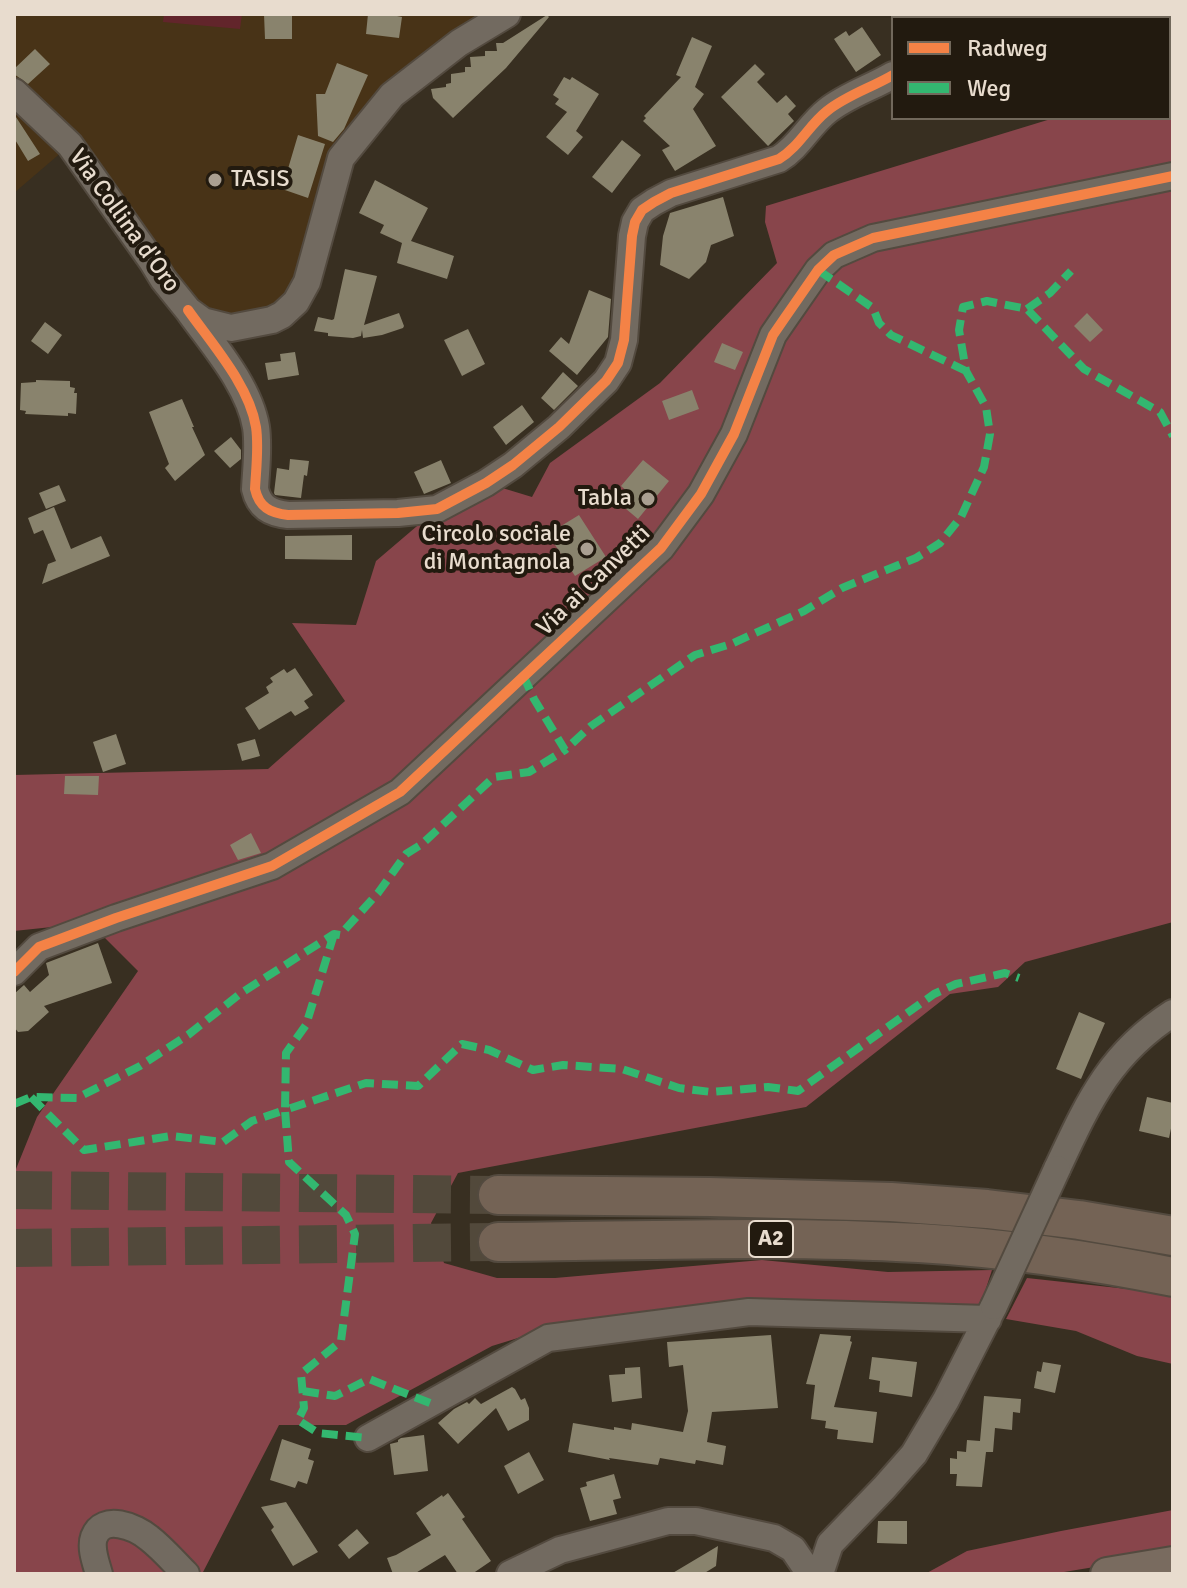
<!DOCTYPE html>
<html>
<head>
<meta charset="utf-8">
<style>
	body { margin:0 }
	#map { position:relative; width:1187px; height:1588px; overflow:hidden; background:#382f21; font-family:Signika,sans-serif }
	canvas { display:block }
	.frame { position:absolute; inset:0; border:16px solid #e8dcce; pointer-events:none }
	.legend { position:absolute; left:891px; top:16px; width:280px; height:104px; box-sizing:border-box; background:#221a0f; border:2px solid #71685b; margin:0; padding:10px 14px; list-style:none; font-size:24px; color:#e8dcce }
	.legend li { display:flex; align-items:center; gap:16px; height:40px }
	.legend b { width:40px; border:2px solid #71685b }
</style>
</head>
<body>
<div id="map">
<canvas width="1187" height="1588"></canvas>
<div class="frame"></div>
<ul class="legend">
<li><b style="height:10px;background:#f48246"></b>Radweg</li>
<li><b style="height:10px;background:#33b770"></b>Weg</li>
</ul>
</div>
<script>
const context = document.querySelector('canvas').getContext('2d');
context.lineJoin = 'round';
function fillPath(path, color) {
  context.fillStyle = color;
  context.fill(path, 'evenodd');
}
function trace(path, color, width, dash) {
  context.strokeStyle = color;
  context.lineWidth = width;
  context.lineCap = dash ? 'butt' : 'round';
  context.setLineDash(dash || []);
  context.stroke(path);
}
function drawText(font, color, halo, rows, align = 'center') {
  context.font = font + ' Signika,sans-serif';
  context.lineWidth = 8;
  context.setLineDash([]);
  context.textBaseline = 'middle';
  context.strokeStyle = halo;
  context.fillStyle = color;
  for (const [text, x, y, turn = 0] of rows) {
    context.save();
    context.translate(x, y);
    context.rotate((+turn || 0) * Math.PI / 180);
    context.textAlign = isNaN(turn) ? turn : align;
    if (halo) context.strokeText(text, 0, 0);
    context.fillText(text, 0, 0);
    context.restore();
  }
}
const built = new Path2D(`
	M14 14H507L459 43 341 158 296 302 203 321 70 145 14 193Z`);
const green = new Path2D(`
	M164 14H242L240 29 163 22Z`);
const forest = new Path2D(`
	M1173 58V922L1025 962 998 987 950 994 806 1107 458 1173 431 1223 444 1263 497 1278H555L762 1260 888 1272 992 1270 978 1313 544 1330 492 1346 346 1425H279L202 1574H14V1174L37 1117 138 971 90 923 14 931V775L268 769 345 701 292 623 356 625 376 561 437 509 486 483 532 497 550 463 660 383 777 263 765 222 766 206 1054 118H1169V62Z
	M1027 1278 1173 1294V1364L1137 1356 1076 1331 1006 1319Z
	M1173 1510V1554L1052 1574H925L967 1551 1061 1531Z`);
const building = new Path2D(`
	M264 14H292V39H265Z
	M368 14H397V16L402 17 399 38 366 34Z
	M547 15 549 17 506 68 453 118 433 98 431 89 446 87V84L451 83V74L465 72V67H471L470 57 485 56V51H497L496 43H503Z
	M862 27 881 55 856 72 834 39 846 31 849 36Z
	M692 37 712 46 695 87 704 94 693 109 716 146 675 171 662 150 670 146 643 121 646 118 644 116 681 77 676 75Z
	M35 49 50 64 28 84 14 74V69Z
	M337 63 368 75 344 129 333 142 318 136 316 94H325Z
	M755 64 765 74 757 82 777 103 786 95 796 106 788 114 794 121 768 146 721 97Z
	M564 77 570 80 572 77 599 94 576 131 583 137 568 155 546 137 567 112 555 104 559 99 553 95Z
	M14 114 40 154 28 161 14 138Z
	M298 135 325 144 308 198 282 189Z
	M622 140 641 155 612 193 592 177Z
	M375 180 428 208 411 241 454 256 447 279 397 263 402 243 380 233 384 225 359 213Z
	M723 197 734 236 711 245 706 262 689 279 660 265 663 236 670 213Z
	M345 269 377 276 364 325 399 313 404 326 403 328 382 335 363 338 362 330 361 336 353 338 328 336V333L314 331 318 317 332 320 334 319Z
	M589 290 611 299 608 337 577 375 549 351 561 337 569 344Z
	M1087 313 1103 330 1090 342 1074 326Z
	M45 322 62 335 48 354 31 341Z
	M468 329 485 364 462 376 444 340Z
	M722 343 743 352 735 370 714 362Z
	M295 352 299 375 268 380 265 363 281 361 280 354Z
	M563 372 578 386 554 410 541 398Z
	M36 380 70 381V387L75 388 74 393H77L76 414 68 413V416L25 414 26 411 20 410 21 383 36 382Z
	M692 390 699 409 669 420 662 401Z
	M182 399 194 427H192L205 455 175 481 165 468 169 464 149 412Z
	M522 405 534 422 506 445 493 427Z
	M231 437 241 450V459L230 468 214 451Z
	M290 459 309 461 307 476 304 475 301 498 275 495 274 493 277 468 289 470Z
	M441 460 451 483 424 494 414 472Z
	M643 460 669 481 638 519 619 503 628 492 621 486Z
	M59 485 66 501 46 509 39 493Z
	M54 507 71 549 101 536 110 556 42 584 48 564 56 561 43 530 34 534 28 518Z
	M579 515 606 557 575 576 548 534Z
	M352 535V560L285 559V536Z
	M295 668 313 695 304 701 309 708 295 716 291 711 259 730 245 708 269 693 266 687 273 682 270 678 284 669 287 673Z
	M116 734 126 764 103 772 93 742Z
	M255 739 260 756 242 761 237 744Z
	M65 776H99L98 795 64 794Z
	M251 833 261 853 238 860 230 845Z
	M98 943 112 983 44 1006 49 1012 28 1031 18 1032 14 1027V994L24 985 30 992 49 975 46 963Z
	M1079 1012 1105 1023 1081 1079 1056 1069Z
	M1147 1097 1173 1103V1119L1169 1138 1139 1131Z
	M820 1334 851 1336 850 1341 852 1342 834 1407 877 1412 873 1443 837 1439 838 1430 825 1428 826 1421 811 1419 815 1385 806 1384Z
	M771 1335 778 1408 712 1412 707 1442 726 1446 723 1465 696 1460 695 1464 660 1458 658 1465 609 1458 610 1460 568 1452 573 1423 614 1430V1427L631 1430 632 1423 683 1432 688 1411 683 1365 669 1367 667 1342Z
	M872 1357 917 1362 912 1397 879 1392 880 1381 869 1379Z
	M1043 1362 1061 1365 1055 1393 1034 1388 1037 1371 1041 1372Z
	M640 1367 642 1398 612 1402 609 1375 625 1374V1368Z
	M512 1387 515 1389 521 1400 525 1398 529 1408V1420L508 1431 496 1408 458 1444 438 1423 454 1409 467 1402 469 1404 475 1398 481 1404Z
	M984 1396 1021 1399 1020 1413 1013 1412 1012 1430 995 1428 993 1452H986L982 1487 956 1486 957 1474H950V1458L957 1459V1451L966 1452 967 1440 980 1441Z
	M424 1435 428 1471 394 1475 390 1444 398 1442V1440L401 1438Z
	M282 1439 311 1449 308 1459 314 1461 307 1484 298 1481 295 1488 270 1480Z
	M529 1452 544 1480 518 1494 504 1466Z
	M614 1474 621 1498 613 1500 617 1514 590 1521 580 1488 587 1486 586 1482Z
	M448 1493 465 1517 462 1519 491 1561 472 1574H458L445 1555 414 1574H393L387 1558 396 1555 431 1535 416 1513 442 1495 443 1497Z
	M286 1502 318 1552 293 1566 271 1530 274 1527 261 1507Z
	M878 1521H907V1544L877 1543Z
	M357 1529 369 1543 349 1559 338 1545Z
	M718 1546 716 1566 703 1574H671Z`);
const highwayTunnel = new Path2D(`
	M14 1190 498 1195
	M14 1248 498 1242`);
const minor = new Path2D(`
	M952 18 956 14
	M14 92 70 145 152 261 163 279 188 310 203 321 231 328 272 320 282 315 296 302 307 282 341 158 392 95 459 43 507 14
	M188 310C212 344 249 385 256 427 259 447 256 469 255 489 259 507 270 513 288 515L398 513 437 509 486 483 513 465 559 427 606 381 618 363 624 340 632 236 635 222 642 210 654 202 671 193 779 159C799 147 809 125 827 111 847 95 871 88 893 75
	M14 972 39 947 116 918 272 866 400 792 661 548 701 494 734 434 773 335 784 319 818 270 834 255 873 238 1173 176
	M1057 1169C1088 1103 1109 1054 1173 1013
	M368 1438 548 1338 749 1312 988 1319
	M99 1574C96 1563 90 1548 94 1537 103 1513 136 1527 149 1538 162 1548 174 1562 186 1574
	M510 1574 560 1550 668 1521H696L774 1538 793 1549 810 1574
	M820 1574 830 1544 884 1488 914 1454 946 1400 994 1306`);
const major = new Path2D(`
	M1107 1574 1173 1563`);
const highway = new Path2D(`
	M498 1195 710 1197 891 1202 987 1209 1079 1220 1173 1236
	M498 1242C638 1241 779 1235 919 1243 1004 1248 1089 1260 1173 1277`);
const minorBridge = new Path2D(`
	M994 1306 1057 1169`);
const quiet = new Path2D(`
	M818 270 873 308 879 323 891 335 966 371
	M1027 309 1050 293 1071 271
	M523 675 534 699 565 750 591 726 695 655 731 644 804 611 842 588 916 558 940 543 961 517 984 467 990 434 986 407 966 371 959 330 963 307 987 301 1027 309 1084 369 1160 412 1173 436
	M334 934 306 1025 286 1053 285 1110 366 1083 418 1086 462 1044 489 1050 533 1070 563 1065 622 1069 679 1088 711 1092 768 1087 798 1091 934 994 956 984 1005 973 1019 978
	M31 1097 84 1150 171 1136 223 1142 252 1121 285 1110 289 1162 346 1215 355 1234 341 1341 301 1374 304 1408 298 1420 318 1433 368 1438
	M14 1104 31 1097 77 1098 140 1066 188 1035 241 993 334 934 340 935 378 893 406 854 422 844 494 777 529 772 565 750
	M303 1391 335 1396 369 1379 430 1403`);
const cycleway = new Path2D(`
	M188 310C212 344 249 385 256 427 259 447 256 469 255 489 259 507 270 513 288 515L398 513 437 509 486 483 513 465 559 427 606 381 618 363 624 340 632 236 635 222 642 210 654 202 671 193 779 159C799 147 809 125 827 111 847 95 871 88 893 75
	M14 972 39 947 116 918 272 866 400 792 661 548 701 494 734 434 773 335 784 319 818 270 834 255 873 238 1173 176`);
const markers = [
	[215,180,8,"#aa9f91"],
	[648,499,8,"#aa9f91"],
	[587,549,8,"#aa9f91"]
];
const shields = [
	[771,1239,44]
];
const shieldNames = [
	["A2",771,1239]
];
const poiNames = [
	["TASIS",231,180,"left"],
	["Tabla",632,499],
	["Circolo sociale",571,535],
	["di Montagnola",571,563]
];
const streetNames = [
	["Via Collina d'Oro",124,221,54],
	["Via ai Canvetti",594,581,-44]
];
fillPath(built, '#483317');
fillPath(green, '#62252b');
fillPath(forest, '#88454b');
fillPath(building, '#89836d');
trace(highwayTunnel, '#52493b', 38, [38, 19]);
trace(minor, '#534a3f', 30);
trace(major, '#534a3f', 36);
trace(highway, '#534a3f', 42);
trace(minor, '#726a60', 26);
trace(major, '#796b5f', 32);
trace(highway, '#746355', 38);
trace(minorBridge, '#534a3f', 30, []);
trace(minorBridge, '#726a60', 26);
trace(quiet, '#33b770', 8, [16, 8]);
trace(cycleway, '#f48246', 10);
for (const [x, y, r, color] of markers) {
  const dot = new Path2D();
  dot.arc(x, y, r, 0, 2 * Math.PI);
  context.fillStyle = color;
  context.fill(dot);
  trace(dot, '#221a0f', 3);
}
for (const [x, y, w] of shields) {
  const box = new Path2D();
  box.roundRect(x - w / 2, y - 18, w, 36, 6);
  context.fillStyle = '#221a0f';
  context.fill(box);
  trace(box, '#e8dcce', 2);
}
drawText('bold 22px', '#e8dcce', null, shieldNames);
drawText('24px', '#e8dcce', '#221a0f', poiNames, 'right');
drawText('24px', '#e8dcce', '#221a0f', streetNames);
</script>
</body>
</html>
